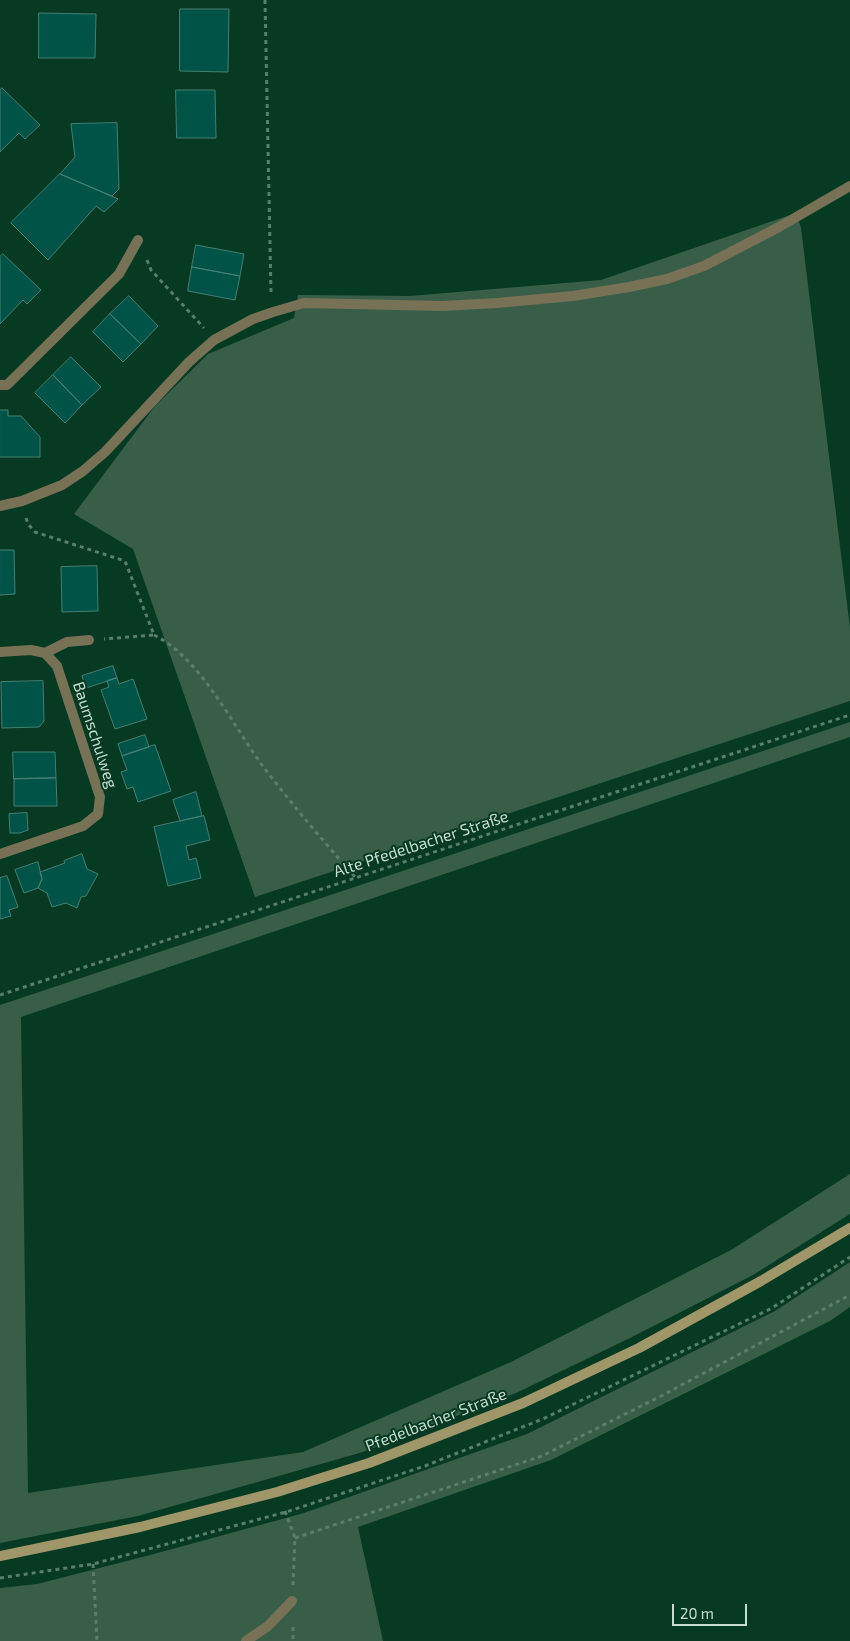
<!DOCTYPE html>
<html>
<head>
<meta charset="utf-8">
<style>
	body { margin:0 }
	#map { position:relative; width:850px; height:1641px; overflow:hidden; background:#073a23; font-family:"Exo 2",sans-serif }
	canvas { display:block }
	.scale { position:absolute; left:672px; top:1604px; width:75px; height:22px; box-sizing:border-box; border:2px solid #c6decf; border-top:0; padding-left:6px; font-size:15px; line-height:18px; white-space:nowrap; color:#c6decf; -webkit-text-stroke:4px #073a23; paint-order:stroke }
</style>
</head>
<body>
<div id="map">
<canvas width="850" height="1641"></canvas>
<div class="scale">20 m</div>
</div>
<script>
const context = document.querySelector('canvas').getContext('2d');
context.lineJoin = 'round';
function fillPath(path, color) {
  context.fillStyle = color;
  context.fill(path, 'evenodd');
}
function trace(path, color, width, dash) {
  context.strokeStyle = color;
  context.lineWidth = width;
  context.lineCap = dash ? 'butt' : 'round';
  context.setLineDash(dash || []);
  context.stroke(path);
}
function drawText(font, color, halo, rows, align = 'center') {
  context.font = font + ' "Exo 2",sans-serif';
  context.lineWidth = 4;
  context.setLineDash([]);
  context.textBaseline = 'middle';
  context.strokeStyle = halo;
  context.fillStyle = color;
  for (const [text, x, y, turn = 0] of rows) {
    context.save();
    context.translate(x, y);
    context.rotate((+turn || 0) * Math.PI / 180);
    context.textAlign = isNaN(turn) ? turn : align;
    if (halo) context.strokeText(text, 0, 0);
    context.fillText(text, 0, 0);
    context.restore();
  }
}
const green = new Path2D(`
	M796 213 801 228 850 628V701L255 897 133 549 74 514 155 406 208 354 294 318 298 295 410 296 601 280Z
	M850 722V737L21 1017 28 1493 303 1452 511 1362 731 1250 850 1174V1214L753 1275 632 1337 516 1393 363 1452 138 1516 0 1543V1005Z
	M850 1262V1307L830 1321 551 1460 358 1527 383 1641H0V1588L37 1584 154 1554 304 1513 527 1434 775 1311Z`);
const building = new Path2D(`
	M180 9H229L228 72 180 71Z
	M39 13 96 14 95 58H39Z
	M2 88 40 125 25 139 19 133 0 152V91Z
	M176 90H215L216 138H177Z
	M117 123 119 189 112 196 60 174 75 157 71 124Z
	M60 174 118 199 104 212 96 206 48 260 11 223Z
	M196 245 244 254 240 276 192 267Z
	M3 254 41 290 27 304 23 300 0 324V257Z
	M192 267 240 276 235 300 188 291Z
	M129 296 158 326 141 344 110 314Z
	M110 314 141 344 123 362 93 332Z
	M71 357 101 387 82 405 53 375Z
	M53 375 82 405 65 423 35 393Z
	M0 410H8V416H21L40 437V457H0Z
	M0 550H14L15 594 0 595Z
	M97 566 98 611 62 612 61 567Z
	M113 666 117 678 86 688 82 676Z
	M117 678 119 684 133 679 147 719 115 729 101 690 109 687 107 681Z
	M43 681 44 721 39 727 2 728 1 682Z
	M145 735 149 747 122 756 118 744Z
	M155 745 171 791 138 802 133 787 127 789 121 772 127 770 122 756Z
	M13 752H55L56 778 14 779Z
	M56 778 57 806H14V779Z
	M196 792 202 816 180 821 173 800Z
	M27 813 28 830 20 833H10L9 814Z
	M204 816 210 840 186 846 189 860 196 858 201 878 168 886 154 827Z
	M82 854 87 869 98 874 86 896 81 897 77 908 66 903 52 907 47 893 38 888 42 879 40 872 65 863 64 861Z
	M38 862 42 879 38 888 24 893 15 870Z
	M7 876 18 907 9 910 11 916 0 919V878Z`);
const path = new Path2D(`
	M265 0 271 294
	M147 260 151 270 204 328
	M26 518 28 524 35 532 125 561 154 635 104 639
	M154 635C202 659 233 727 265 769 294 807 325 843 356 878
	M0 995 850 715
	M285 1511 295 1538 293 1585
	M295 1538 542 1456 661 1396 850 1295
	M93 1564 97 1641
	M0 1578 93 1564 286 1512 425 1466 545 1418 772 1308 850 1257
	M293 1627V1641`);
const lane = new Path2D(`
	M0 506 22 501 62 485 83 471 105 452 189 362 214 340 253 319 273 312 304 303 443 306 497 303 573 296 629 287 667 279 704 266 779 227 850 186
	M246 1641 268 1626 292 1601`);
const street = new Path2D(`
	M0 385H7L119 274 138 240
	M0 652 31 650 45 653 67 642 89 640
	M0 854 83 826 98 814 100 797 57 666 45 653`);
const secondary = new Path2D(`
	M0 1556 140 1527 277 1492 369 1463 523 1403 639 1348 761 1281 850 1228`);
const streetNames = [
	["Baumschulweg",95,735,72],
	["Alte Pfedelbacher Straße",421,844,-18],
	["Pfedelbacher Straße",436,1420,-21]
];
fillPath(green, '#385e48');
fillPath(building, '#005447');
trace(building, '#448073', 1);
trace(path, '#577f6b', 3, [4, 4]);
trace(lane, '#777155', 10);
trace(street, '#777155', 10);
trace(secondary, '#9f9669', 10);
drawText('16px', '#c6decf', '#073a23', streetNames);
</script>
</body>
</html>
